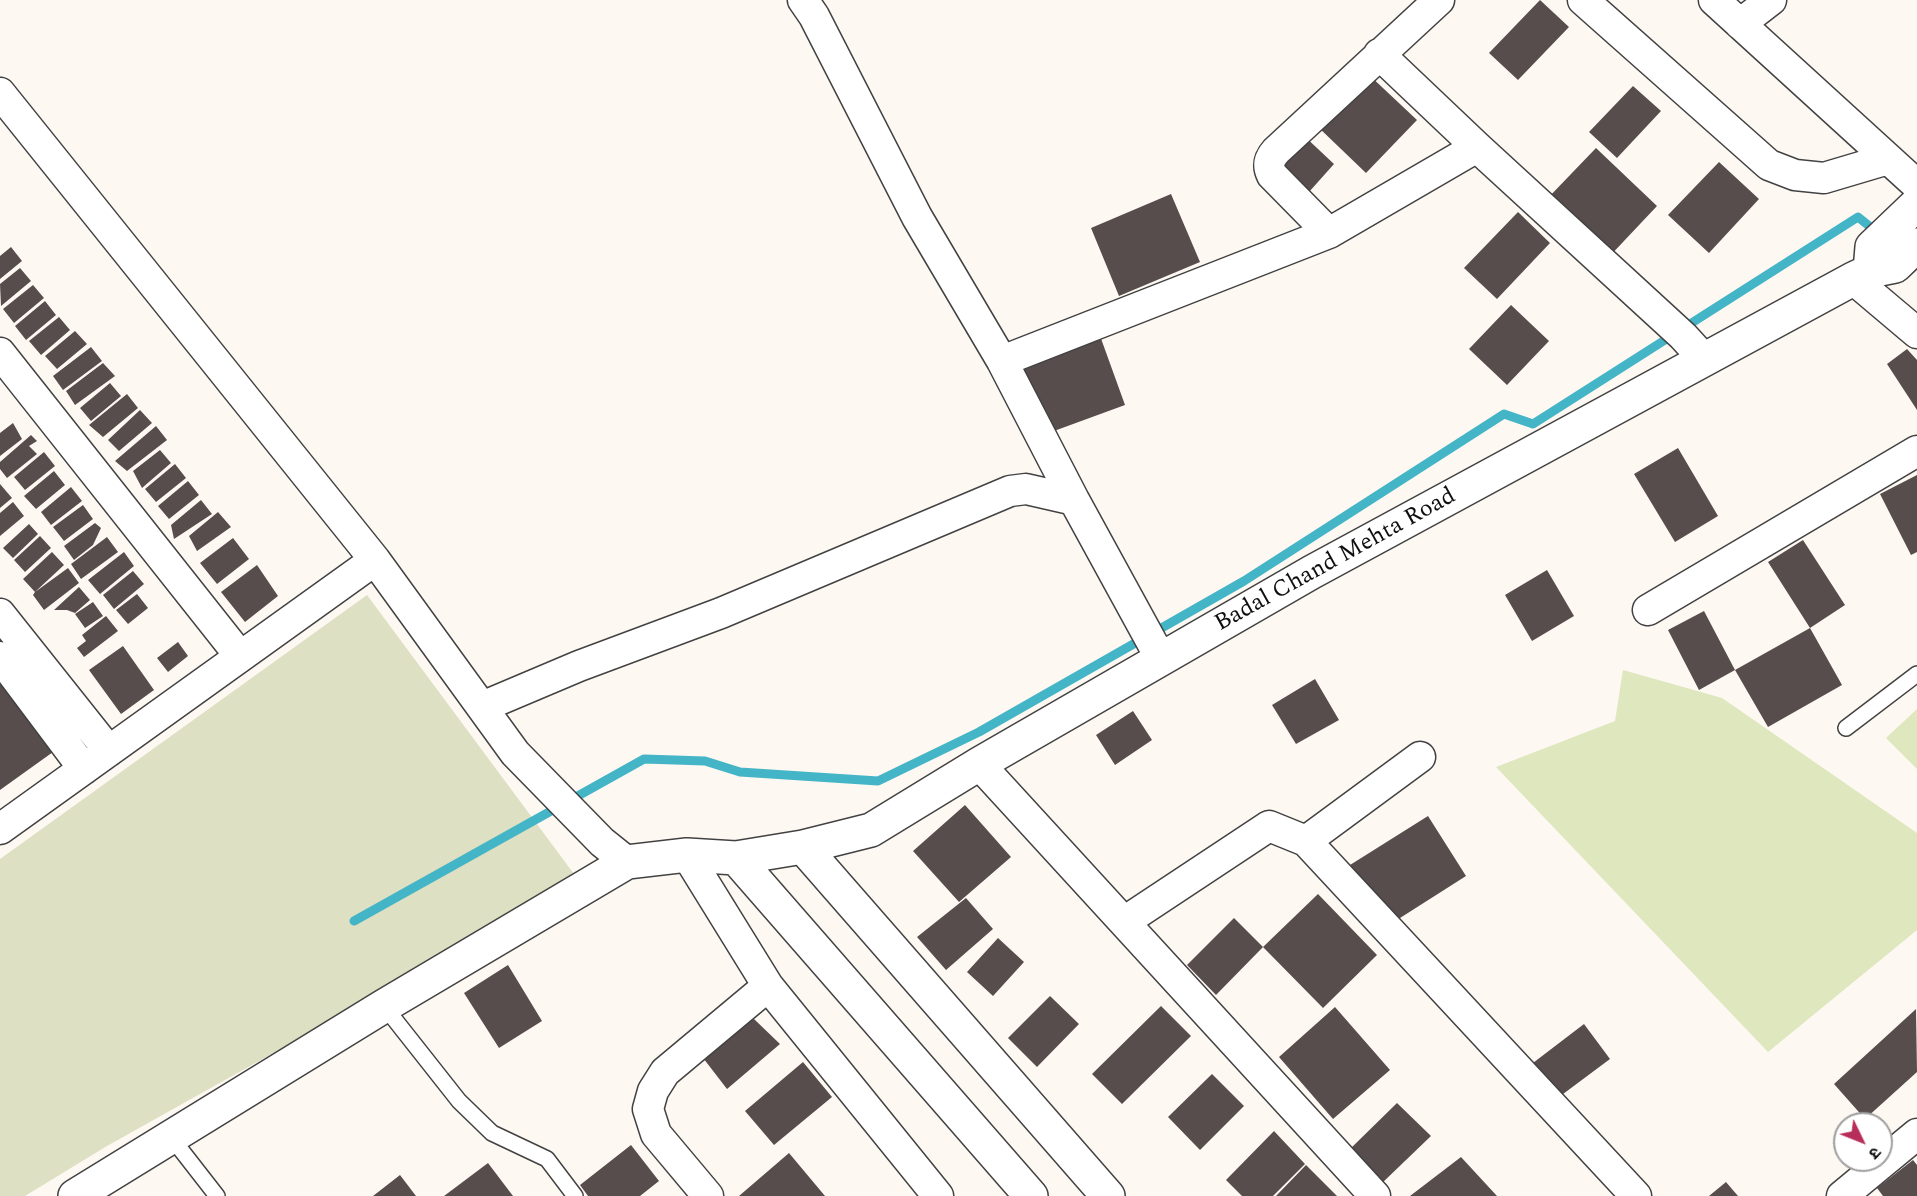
<!DOCTYPE html>
<html>
<head>
<meta charset="utf-8">
<style>
	body { margin:0 }
	#map { position:relative; width:1917px; height:1196px; overflow:hidden; background:#fef8f2; font-family:Spectral,"Noto Sans Devanagari",serif }
	canvas { display:block }
	.north { position:absolute; left:1833px; top:1112px; width:60px; height:60px; box-sizing:border-box; background:#fff; border:2px solid #9f9f9f; border-radius:50%; rotate:133deg; font-size:16px; font-weight:700; line-height:24px; text-align:center; color:#0f0f0f }
	.north::after { content:''; display:block; margin:auto; width:21px; height:27px; background:#b82e5a; clip-path:polygon(50% 0,100% 100%,50% 72%,0 100%) }
</style>
</head>
<body>
<div id="map">
<canvas width="1917" height="1196"></canvas>
<div class="north">उ</div>
</div>
<script>
const context = document.querySelector('canvas').getContext('2d');
context.lineJoin = 'round';
function fillPath(path, color) {
  context.fillStyle = color;
  context.fill(path, 'evenodd');
}
function trace(path, color, width, dash) {
  context.strokeStyle = color;
  context.lineWidth = width;
  context.lineCap = dash ? 'butt' : 'round';
  context.setLineDash(dash || []);
  context.stroke(path);
}
function drawText(font, color, halo, rows, align = 'center') {
  context.font = font + ' Spectral,serif';
  context.lineWidth = 6;
  context.setLineDash([]);
  context.textBaseline = 'middle';
  context.strokeStyle = halo;
  context.fillStyle = color;
  for (const [text, x, y, turn = 0] of rows) {
    context.save();
    context.translate(x, y);
    context.rotate((+turn || 0) * Math.PI / 180);
    context.textAlign = isNaN(turn) ? turn : align;
    if (halo) context.strokeText(text, 0, 0);
    context.fillText(text, 0, 0);
    context.restore();
  }
}
const green = new Path2D(`
	M1623 670 1722 698 1917 833V930L1768 1052 1496 767 1615 721Z
	M1917 709V769L1886 738Z`);
const cemetery = new Path2D(`
	M367 595 574 874 488 933 107 1146 25 1196H0V859Z`);
const stream = new Path2D(`
	M354 921 644 759 705 761 740 772 878 781 979 732 1244 581 1504 414 1533 424 1858 217 1879 234`);
const building = new Path2D(`
	M1540 0 1569 27 1518 80 1489 53Z
	M1367 73 1417 120 1366 173 1317 126Z
	M1633 86 1661 111 1617 158 1589 132Z
	M1301 133 1334 164 1309 192 1275 160Z
	M1596 148 1657 206 1607 259 1546 200Z
	M1719 162 1759 199 1709 253 1668 215Z
	M1171 194 1200 262 1119 296 1091 228Z
	M1518 212 1550 243 1497 299 1464 268Z
	M11 247 22 261 0 279V256Z
	M20 268 31 281 1 306 0 284Z
	M33 285 44 298 14 323 3 309Z
	M45 301 56 315 26 340 15 326Z
	M1511 305 1549 341 1507 385 1469 349Z
	M59 317 70 330 41 355 29 341Z
	M75 331 87 344 57 369 45 356Z
	M1099 333 1125 405 1054 431 1016 363Z
	M91 347 102 361 63 390 53 376Z
	M1907 349 1917 360V410L1887 364Z
	M103 363 115 376 75 405 66 391Z
	M110 383 121 396 91 421 80 408Z
	M127 394 138 408 103 437 89 425Z
	M140 410 152 423 119 451 108 440Z
	M13 423 22 439 0 456V433Z
	M156 426 167 440 127 471 115 461Z
	M31 435 37 441 29 446 37 454 7 478 0 469V462Z
	M1678 448 1718 516 1675 542 1634 474Z
	M160 450 171 463 142 488 133 471Z
	M44 452 55 466 25 490 14 477Z
	M175 464 186 478 156 502 145 489Z
	M54 471 65 485 36 509 24 496Z
	M1917 475V552L1911 555 1880 494Z
	M188 481 199 495 169 519 158 506Z
	M0 484 12 498 0 508Z
	M71 487 82 501 51 525 41 512Z
	M201 500 212 514 174 539 171 525Z
	M13 502 24 516 0 536V513Z
	M83 505 93 519 64 541 53 527Z
	M218 512 231 527 197 551 189 536Z
	M95 523 101 528 93 545 74 560 64 546Z
	M29 524 38 534 13 558 3 548Z
	M40 536 51 548 25 572 14 560Z
	M107 537 118 552 81 579 71 564Z
	M233 538 249 559 217 584 200 563Z
	M1803 540 1845 605 1810 628 1768 562Z
	M52 552 64 565 35 592 68 568 79 583 44 610 33 595 35 592 23 579Z
	M124 552 134 566 100 594 88 580Z
	M257 565 278 596 245 622 221 592Z
	M1547 570 1574 616 1532 641 1505 595Z
	M133 571 144 584 114 609 103 595Z
	M79 587 90 600 75 613 67 610H54Z
	M137 594 148 608 128 624 116 610Z
	M93 602 103 616 85 628 75 614Z
	M1704 611 1735 670 1699 690 1668 630Z
	M106 616 118 631 84 657 77 648 86 641 82 635Z
	M1810 628 1842 685 1768 727 1735 670Z
	M178 642 188 656 168 672 157 658Z
	M123 646 154 690 121 714 89 670Z
	M0 664 60 747 0 790Z
	M1315 679 1339 720 1296 744 1272 705Z
	M1133 711 1152 740 1115 765 1096 735Z
	M965 805 1011 857 959 902 913 851Z
	M1428 816 1466 876 1389 925 1350 865Z
	M1318 894 1377 955 1323 1008 1263 947Z
	M966 898 993 929 946 970 917 937Z
	M1234 918 1263 947 1216 995 1187 965Z
	M998 938 1024 962 993 996 967 972Z
	M508 965 542 1021 499 1048 464 993Z
	M1050 996 1079 1024 1037 1067 1008 1038Z
	M1161 1006 1191 1036 1122 1104 1092 1074Z
	M1335 1007 1390 1070 1333 1119 1279 1057Z
	M1916 1009 1917 1072 1865 1119 1834 1084Z
	M754 1019 780 1044 727 1089 700 1054Z
	M1584 1024 1610 1059 1555 1100 1529 1066Z
	M803 1062 832 1097 774 1145 745 1111Z
	M1212 1074 1244 1106 1200 1150 1168 1117Z
	M1397 1103 1431 1136 1381 1184 1349 1150Z
	M1274 1131 1305 1164 1273 1196H1242L1226 1180Z
	M631 1145 659 1181 640 1196H588L580 1185Z
	M789 1153 825 1196H739Z
	M1461 1157 1497 1196H1410Z
	M1913 1160 1917 1165V1196H1883L1877 1188Z
	M488 1163 513 1196H444Z
	M1306 1165 1337 1196H1276Z
	M400 1175 416 1196H373Z
	M1726 1182 1738 1196H1709Z`);
const service = new Path2D(`
	M1846 728 1917 674
	M384 1006 459 1101 492 1133 547 1159 575 1196
	M171 1137 217 1196`);
const minor = new Path2D(`
	M803 0 814 16 917 217 1002 361 1074 500 1161 659
	M1583 0 1769 165 1795 175 1824 178 1888 159
	M1714 0 1917 185
	M1740 24 1771 0
	M1379 54 1477 147 1683 336 1705 360
	M0 93 375 560 515 753 602 842 627 862
	M1329 233 1272 175C1267 165 1269 159 1276 151L1439 0
	M1853 279 1917 333
	M0 353 240 656
	M1002 361 1329 233 1477 147
	M1648 610 1917 451
	M0 614 109 751
	M0 657 84 769
	M482 707 579 666 721 613 1010 491 1026 489 1074 500
	M1420 757 1306 841 1636 1196
	M979 764 1375 1196
	M0 829 375 560
	M687 855 768 986 938 1196
	M1124 922 1269 826 1306 841
	M708 1196 656 1134 648 1109 653 1091 665 1072 768 986
	M1842 1196 1917 1134`);
const tertiary = new Path2D(`
	M1870 271 1872 247 1917 204
	M803 847 1108 1196
	M736 858 1031 1196
	M75 1196 384 1006 627 862 687 855 736 858 803 847 871 830 979 764 1312 572 1853 279 1870 271 1895 266 1917 245`);
const streetNames = [
	["Badal Chand Mehta Road",1336,561,-29]
];
fillPath(green, '#dee7bd');
fillPath(cemetery, '#dee0c3');
trace(stream, '#44b5c6', 9);
fillPath(building, '#574d4c');
trace(service, '#424242', 18);
trace(minor, '#424242', 33);
trace(tertiary, '#424242', 36);
trace(service, '#fff', 15);
trace(minor, '#fff', 30);
trace(tertiary, '#fff', 33);
drawText('24px', '#0f0f0f', '#fff', streetNames);
</script>
</body>
</html>
